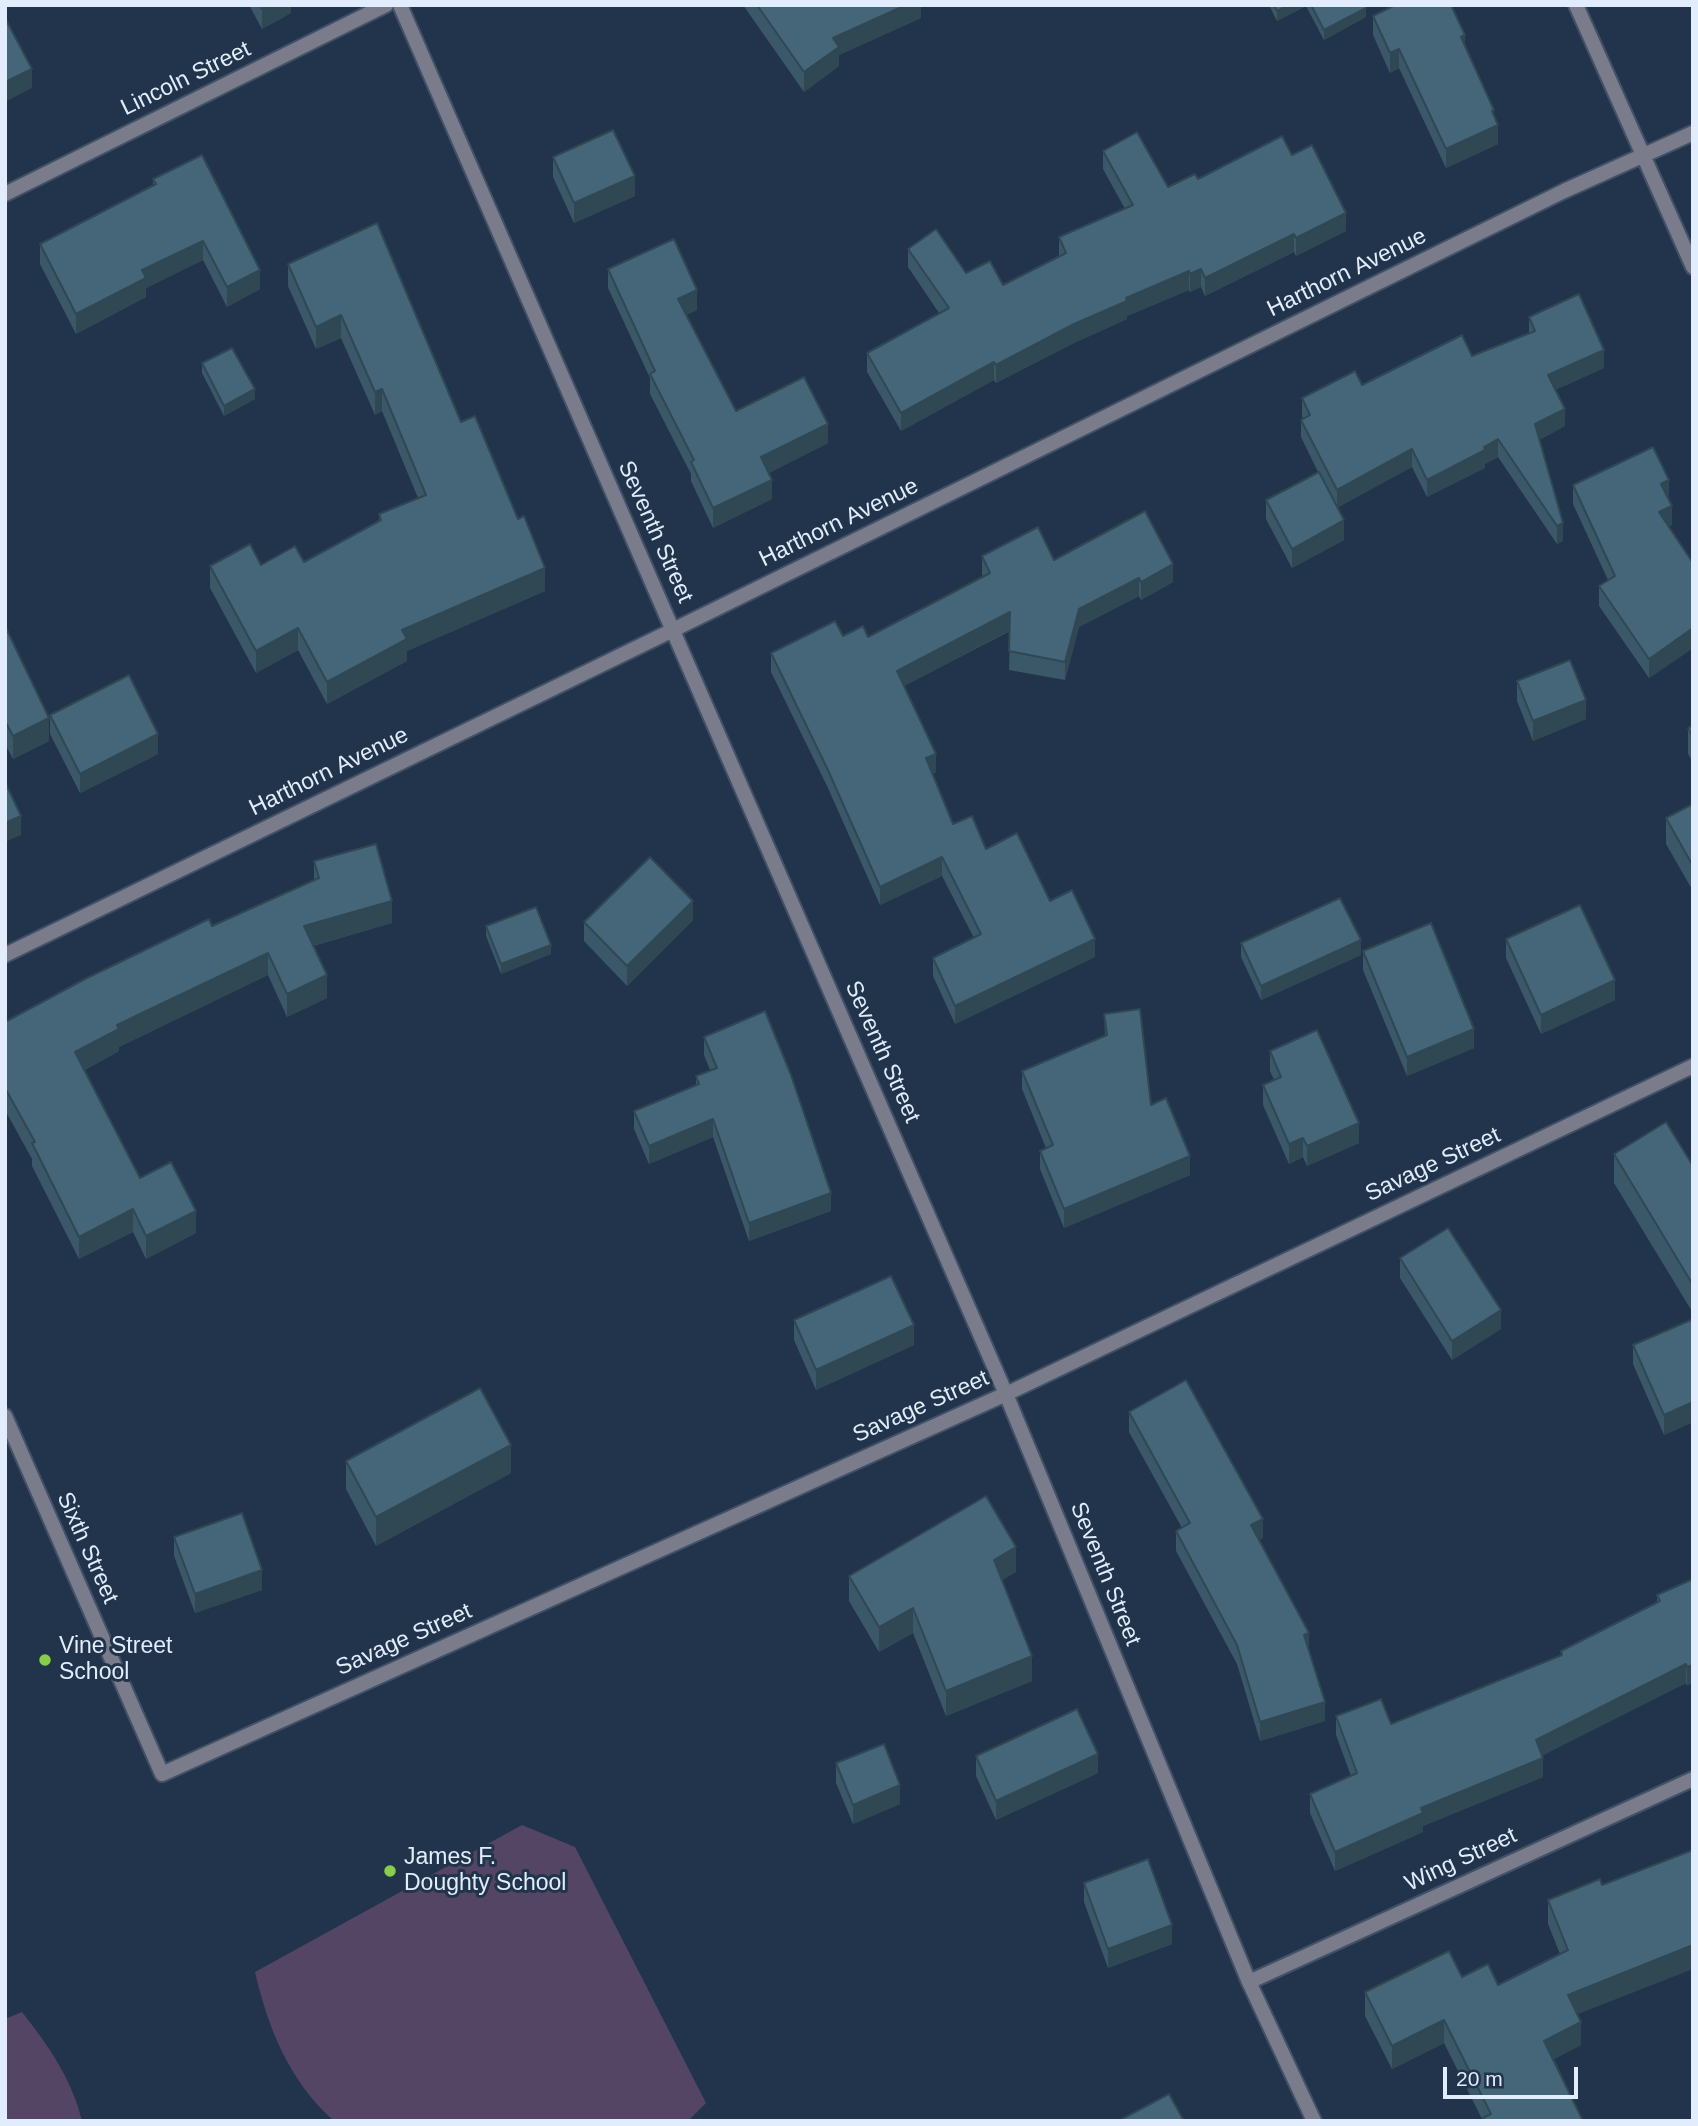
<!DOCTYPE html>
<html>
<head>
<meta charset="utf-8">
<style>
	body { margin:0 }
	#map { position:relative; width:1698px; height:2126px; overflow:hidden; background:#22344b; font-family:Helvetica,sans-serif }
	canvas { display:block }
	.frame { position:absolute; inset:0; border:7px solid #e1ecfc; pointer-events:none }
	.scale { position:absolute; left:1443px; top:2067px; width:135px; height:32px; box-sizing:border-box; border:4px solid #e1ecfc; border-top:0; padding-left:9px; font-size:21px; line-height:24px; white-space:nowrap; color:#e1ecfc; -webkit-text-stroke:5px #22344b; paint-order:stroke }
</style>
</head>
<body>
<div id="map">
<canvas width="1698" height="2126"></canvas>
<div class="frame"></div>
<div class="scale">20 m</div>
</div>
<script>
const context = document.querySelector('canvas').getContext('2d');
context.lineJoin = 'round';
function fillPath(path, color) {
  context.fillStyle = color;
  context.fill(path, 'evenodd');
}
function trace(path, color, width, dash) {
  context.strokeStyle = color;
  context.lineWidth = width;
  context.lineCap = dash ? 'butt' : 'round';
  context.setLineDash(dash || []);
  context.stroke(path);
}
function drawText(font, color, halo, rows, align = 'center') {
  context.font = font + ' Helvetica,sans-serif';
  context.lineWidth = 6;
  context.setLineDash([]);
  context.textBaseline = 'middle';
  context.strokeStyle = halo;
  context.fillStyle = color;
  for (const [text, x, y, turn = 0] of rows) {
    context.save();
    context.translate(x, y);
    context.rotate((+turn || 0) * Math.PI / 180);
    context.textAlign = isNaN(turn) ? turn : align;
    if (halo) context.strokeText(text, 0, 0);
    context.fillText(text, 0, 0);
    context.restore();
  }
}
const green = new Path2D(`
	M522 1825 575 1847 706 2103 688 2121H334C289 2081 268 2028 255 1972Z
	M22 2012C48 2045 72 2079 82 2121H5V2019Z`);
const minor = new Path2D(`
	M400 5 1006 1394 1249 1982 1314 2121
	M1576 5 1693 267
	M5 194 386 5
	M5 955 673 630 1564 191 1693 133
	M5 1416 162 1774 1006 1394 1693 1066
	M1249 1982 1693 1779`);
const wall = new Path2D(`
	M249 5H291V13L262 29Z
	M743 5H921V18L839 55V66L804 92Z
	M1269 5H1365L1366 17 1324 40 1306 6 1277 21Z
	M1373 16 1465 46 1494 116 1498 144 1446 168 1399 68 1390 73 1373 35Z
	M1103 151 1168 187 1292 155 1346 231 1296 256 1294 252 1205 296 1201 287 1190 292 1189 290 1127 316V319L1074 343 996 383 994 380 901 431 867 372V353L939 313 908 267V249L966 273 1003 285 1059 256V237L1125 209 1103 169Z
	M553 157 635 196 574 223 553 177Z
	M153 179 260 289 227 307 203 260 146 288V297L76 334 40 264V244L153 185Z
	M288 264 461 422 545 591 407 651V661L327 704 298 650 256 673 210 588V566L261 565 304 562 379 521V514L418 498 382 411 375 415 341 338 316 349 288 286Z
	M608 269 697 310 686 315 736 411 828 443 769 473 772 499 713 528 691 481V474L650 394V378L608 288Z
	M1529 317 1604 368 1555 390 1565 426 1539 440 1563 541 1557 544 1498 457 1485 464V468L1427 497 1412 467 1338 507 1344 540 1292 568 1266 519V500L1318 472 1301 437V420L1303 419 1302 416V398L1362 385 1472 356 1529 333Z
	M202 363 255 399 224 416 202 373Z
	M1573 485 1669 500 1672 525 1668 527 1693 563V648L1649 678 1599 606V586L1608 580 1573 504Z
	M982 556 1054 560 1173 582 1141 600 1139 596 1079 627 1065 680 1009 670 1010 631 904 686 936 772 932 774 953 824 986 849 1050 901 1095 957 955 1024 933 976V958L974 938 942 876 880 905 827 786 771 672V653L843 636 868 637 983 577 982 575Z
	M5 626 49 741 13 759 5 744Z
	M1517 681 1586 719 1533 741 1517 701Z
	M50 715 158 754 80 793 50 734Z
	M1693 726V762L1688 754V728Z
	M1693 804V891L1666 844V818Z
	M314 861 392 923 313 946 327 998 287 1017 268 975 119 1047V1051L85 1070 140 1178 196 1233 146 1259 133 1232 79 1259 32 1166V1159L5 1110V1022L212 926 314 880Z
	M693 920 627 986 584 941V922Z
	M486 926 551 954 501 974 486 936Z
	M1506 939 1615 1000 1541 1034 1506 958Z
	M1241 943 1361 955 1261 1000 1241 957Z
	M1363 951 1474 1048 1407 1076 1363 970Z
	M1104 1014 1151 1105 1190 1175 1064 1228 1040 1169V1151L1046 1148 1022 1089V1071L1105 1036Z
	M704 1037 831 1211 749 1241 713 1137 649 1164 634 1129V1111L696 1086V1076L710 1070 704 1055Z
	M1270 1051 1359 1143 1307 1166 1303 1157 1289 1164 1263 1105V1085L1274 1080 1270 1071Z
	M1614 1154 1693 1166V1313L1614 1183Z
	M1400 1258 1501 1329 1452 1360 1400 1278Z
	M794 1320 914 1345 816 1390 794 1340Z
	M1693 1324V1422L1664 1435 1633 1364V1345Z
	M1129 1412 1263 1538 1259 1540 1309 1651 1325 1721 1260 1741 1237 1664 1176 1551V1531L1182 1528 1129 1432Z
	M346 1461 511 1473 376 1546 346 1489Z
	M174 1537 262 1590 195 1613 174 1556Z
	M1016 1572 1002 1580 1032 1681 946 1716 913 1633 879 1652 849 1601V1576Z
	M1693 1579 1687 1686 1686 1683 1542 1755 1543 1777 1423 1826V1832L1335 1871 1310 1813V1794L1351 1776 1336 1735V1716L1391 1724 1561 1655V1651L1657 1603V1595Z
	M976 1756 1098 1773 996 1820 976 1776Z
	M836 1763 900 1804 853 1824 836 1783Z
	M1600 1879 1578 2015 1581 2045 1554 2059 1583 2121H1483L1444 2043 1392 2069 1365 2016V1992L1462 1977 1498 1985 1560 1954 1548 1924V1900Z
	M1084 1883 1172 1944 1108 1968 1084 1902Z`);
const shadedWall = new Path2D(`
	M270 5H291V13L262 29V9Z
	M906 5H921V18L839 55V66L804 92V72L833 38Z
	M1288 5 1306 6 1277 21V11Z
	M1366 8V17L1324 40V30Z
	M1465 35V54L1461 37Z
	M1399 49V68L1390 73V53Z
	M32 69V88L5 102V82Z
	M1494 110V127L1498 125V144L1446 168V149Z
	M635 176V196L574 223V203Z
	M1346 213V231L1296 256V238Z
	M1294 234V252L1205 296V278Z
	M203 241V260L146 288V297L76 334V314L142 270Z
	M1201 269V287L1190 292V274Z
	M260 270V289L227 307V287Z
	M1189 271V290L1127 316V319L1074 343 996 383V365L1126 298Z
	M697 290V310L678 319V299Z
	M341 315V338L316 349V327Z
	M1604 350V368L1548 393V375Z
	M994 362V380L901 431V413Z
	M255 389V399L224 416V406Z
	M382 389V411L375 415V392Z
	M1565 409V426L1535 442V424Z
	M828 424V443L761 477V457Z
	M1498 439V457L1485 464V468L1427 497V480Z
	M1412 449V467L1337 508V490Z
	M772 480V499L713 528V508Z
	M1669 480V500L1661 484Z
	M1672 506V525L1659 532V512Z
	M1344 520V540L1292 568V549Z
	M1563 523V541L1557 544V526Z
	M1173 564V582L1141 600V582Z
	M545 568V591L407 651V661L327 704V682L402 630Z
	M1139 578V596L1079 627 1065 680V662L1079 609Z
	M1010 612V630L897 690V671Z
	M298 628V650L256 673V651Z
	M1693 628V648L1649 678V659Z
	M1586 700V719L1533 741V721Z
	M49 718V741L13 759V736Z
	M158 734V754L80 793V774Z
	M936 754V772L926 777V758Z
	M21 816V835L5 842V823Z
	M942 857V876L880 905V887Z
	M392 901V923L304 948V926Z
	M693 901V920L627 986V966Z
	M1095 939V957L955 1024V1006Z
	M1361 940V955L1261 1000V986Z
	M551 945V954L501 974V964Z
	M268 953V975L119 1047V1051L75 1075V1052L117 1025Z
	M327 975V998L287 1017V994Z
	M1615 980V1000L1541 1034V1015Z
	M1474 1029V1048L1407 1076V1057Z
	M713 1119V1137L649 1164V1146Z
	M1359 1123V1143L1307 1166V1146Z
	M1303 1138V1157L1289 1164V1144Z
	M1190 1156V1175L1064 1228V1209Z
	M831 1193V1211L749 1241V1223Z
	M133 1209V1232L79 1259V1237Z
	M196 1211V1233L146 1259V1236Z
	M1501 1310V1329L1452 1360V1341Z
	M914 1325V1345L816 1390V1370Z
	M1693 1402V1422L1664 1435V1415Z
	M511 1445V1473L376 1546V1517Z
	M1263 1519V1538L1251 1545V1525Z
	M1016 1547V1572L994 1585V1560Z
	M262 1570V1590L195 1613V1594Z
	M913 1608V1633L879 1652V1627Z
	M1309 1633V1653L1304 1635Z
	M1032 1656V1681L946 1716V1691Z
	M1686 1664V1683L1536 1759V1740Z
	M1693 1665V1683L1687 1686V1667Z
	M1325 1702V1721L1260 1741V1722Z
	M1098 1754V1773L996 1820V1801Z
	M1543 1758V1777L1423 1826V1832L1335 1871V1852L1421 1808Z
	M900 1785V1804L853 1824V1805Z
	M1172 1925V1944L1108 1968V1949Z
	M1693 1945V1969L1568 2018V1995Z
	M1444 2020V2043L1392 2069V2046Z
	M1581 2022V2045L1544 2064V2041Z`);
const building = new Path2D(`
	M259 5H270L262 9Z
	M757 5H906L833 38 839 47 804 72Z
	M1274 5H1288L1277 11Z
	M1311 5H1365L1366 8 1324 30Z
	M1395 5H1451L1465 35 1461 37 1494 110 1492 111 1498 125 1446 149 1399 49 1390 53 1373 16Z
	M5 18 32 69 5 82Z
	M613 130 635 176 574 203 553 157Z
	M1137 132 1168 187 1195 174 1198 179 1282 136 1292 155 1312 145 1346 213 1296 238 1294 234 1205 278 1201 269 1190 274 1189 271 1126 298 1127 301 1074 324 996 365 994 362 901 413 867 353 949 308 908 249 936 229 966 273 990 261 1003 285 1066 253 1059 237 1133 205 1103 151Z
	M202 155 260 270 227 287 203 241 142 270 146 278 76 314 40 244 156 184 153 179Z
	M377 223 461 422 475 416 518 519 524 516 545 568 402 630 407 639 327 682 298 628 256 651 210 566 250 544 261 565 295 546 304 562 381 520 379 514 426 495 382 389 375 392 341 315 316 327 288 264Z
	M674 239 697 290 678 299 736 411 804 377 828 424 761 457 772 480 713 508 691 462 694 460 650 374 655 371 608 269Z
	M1579 294 1604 350 1548 375 1565 409 1535 424 1563 523 1557 526 1498 439 1484 447 1485 450 1427 480 1412 449 1337 490 1301 420 1310 415 1302 398 1355 371 1362 385 1462 335 1472 356 1535 331 1529 317Z
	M232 348 255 389 224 406 202 363Z
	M1653 447 1669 480 1661 484 1672 506 1659 512 1693 563V628L1649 659 1599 586 1615 576 1573 485Z
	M1319 472 1344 520 1292 549 1266 500Z
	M1145 511 1173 564 1141 582 1139 578 1079 609 1065 662 1009 651 1010 612 897 671 936 754 926 758 953 824 972 816 986 849 1017 833 1050 901 1072 890 1095 939 955 1006 933 958 981 934 942 857 880 887 827 768 771 653 835 621 843 636 863 626 868 637 990 573 982 556 1038 527 1054 560Z
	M5 626 49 718 13 736 5 721Z
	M1570 660 1586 700 1533 721 1517 681Z
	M129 675 158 734 80 774 50 715Z
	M1693 726V737L1688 728Z
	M5 782 21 816 5 823Z
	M1693 804V866L1666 818Z
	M376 844 392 901 304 926 327 975 287 994 268 953 117 1025 119 1029 75 1052 140 1178 171 1162 196 1211 146 1236 133 1209 79 1237 32 1143 35 1142 5 1088V1022L85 979 209 919 212 926 319 878 314 861Z
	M650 857 693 901 627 966 584 922Z
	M1340 898 1361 940 1261 986 1241 943Z
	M1580 905 1615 980 1541 1015 1506 939Z
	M536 907 551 945 501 964 486 926Z
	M1431 923 1474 1029 1407 1057 1363 951Z
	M1140 1009 1151 1105 1166 1098 1190 1156 1064 1209 1040 1151 1053 1145 1022 1071 1107 1035 1104 1014Z
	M765 1011 791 1075 831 1193 749 1223 713 1119 649 1146 634 1111 699 1084 696 1076 717 1068 704 1037Z
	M1317 1030 1359 1123 1307 1146 1303 1138 1289 1144 1263 1085 1281 1077 1270 1051Z
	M1666 1122 1693 1166V1285L1614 1154Z
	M1448 1228 1501 1310 1452 1341 1400 1258Z
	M891 1276 914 1325 816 1370 794 1320Z
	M1691 1320 1693 1324V1402L1664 1415 1633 1345Z
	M1186 1380 1263 1519 1251 1525 1309 1633 1304 1635 1325 1702 1260 1722 1237 1645 1176 1531 1190 1523 1129 1412Z
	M480 1388 511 1445 376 1517 346 1461Z
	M986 1496 1016 1547 994 1560 1032 1656 946 1691 913 1608 879 1627 849 1576Z
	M242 1513 262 1570 195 1594 174 1537Z
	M1693 1579V1665L1687 1667 1686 1664 1536 1740 1543 1758 1421 1808 1423 1813 1335 1852 1310 1794 1357 1773 1336 1716 1381 1699 1391 1724 1562 1655 1561 1651 1660 1601 1657 1595Z
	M1077 1709 1098 1754 996 1801 976 1756Z
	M884 1744 900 1785 853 1805 836 1763Z
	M1693 1850V1945L1568 1995 1581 2022 1544 2041 1583 2121H1484L1483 2118 1491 2114 1444 2020 1392 2046 1365 1992 1449 1951 1462 1977 1488 1964 1498 1985 1568 1950 1548 1900 1600 1879 1602 1885Z
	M1148 1859 1172 1925 1108 1949 1084 1883Z
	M1169 2094 1184 2121H1122V2119Z`);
const markers = [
	[45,1660,7,"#89ce48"],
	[390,1871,7,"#89ce48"]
];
const streetNames = [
	["Lincoln Street",186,79,-26],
	["Harthorn Avenue",1347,273,-26],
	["Harthorn Avenue",839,523,-26],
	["Seventh Street",655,532,66],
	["Harthorn Avenue",329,772,-26],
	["Seventh Street",882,1052,66],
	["Savage Street",1433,1165,-25],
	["Savage Street",921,1407,-24],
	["Sixth Street",87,1548,66],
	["Seventh Street",1105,1574,68],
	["Savage Street",404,1640,-24],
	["Wing Street",1461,1860,-25]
];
const poiNames = [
	["Vine Street",59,1647],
	["School",59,1673],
	["James F.",404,1858],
	["Doughty School",404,1884]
];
fillPath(green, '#544565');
trace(minor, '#415167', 18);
trace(minor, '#7b7c8b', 14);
fillPath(wall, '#3a5867');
fillPath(shadedWall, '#304754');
fillPath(building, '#446678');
trace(building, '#304754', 2);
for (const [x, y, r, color] of markers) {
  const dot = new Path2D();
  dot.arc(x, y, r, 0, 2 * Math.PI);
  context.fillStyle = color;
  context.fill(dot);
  trace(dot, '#22344b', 2.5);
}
drawText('23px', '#e1ecfc', '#22344b', streetNames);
drawText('23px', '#e1ecfc', '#22344b', poiNames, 'left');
</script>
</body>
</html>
